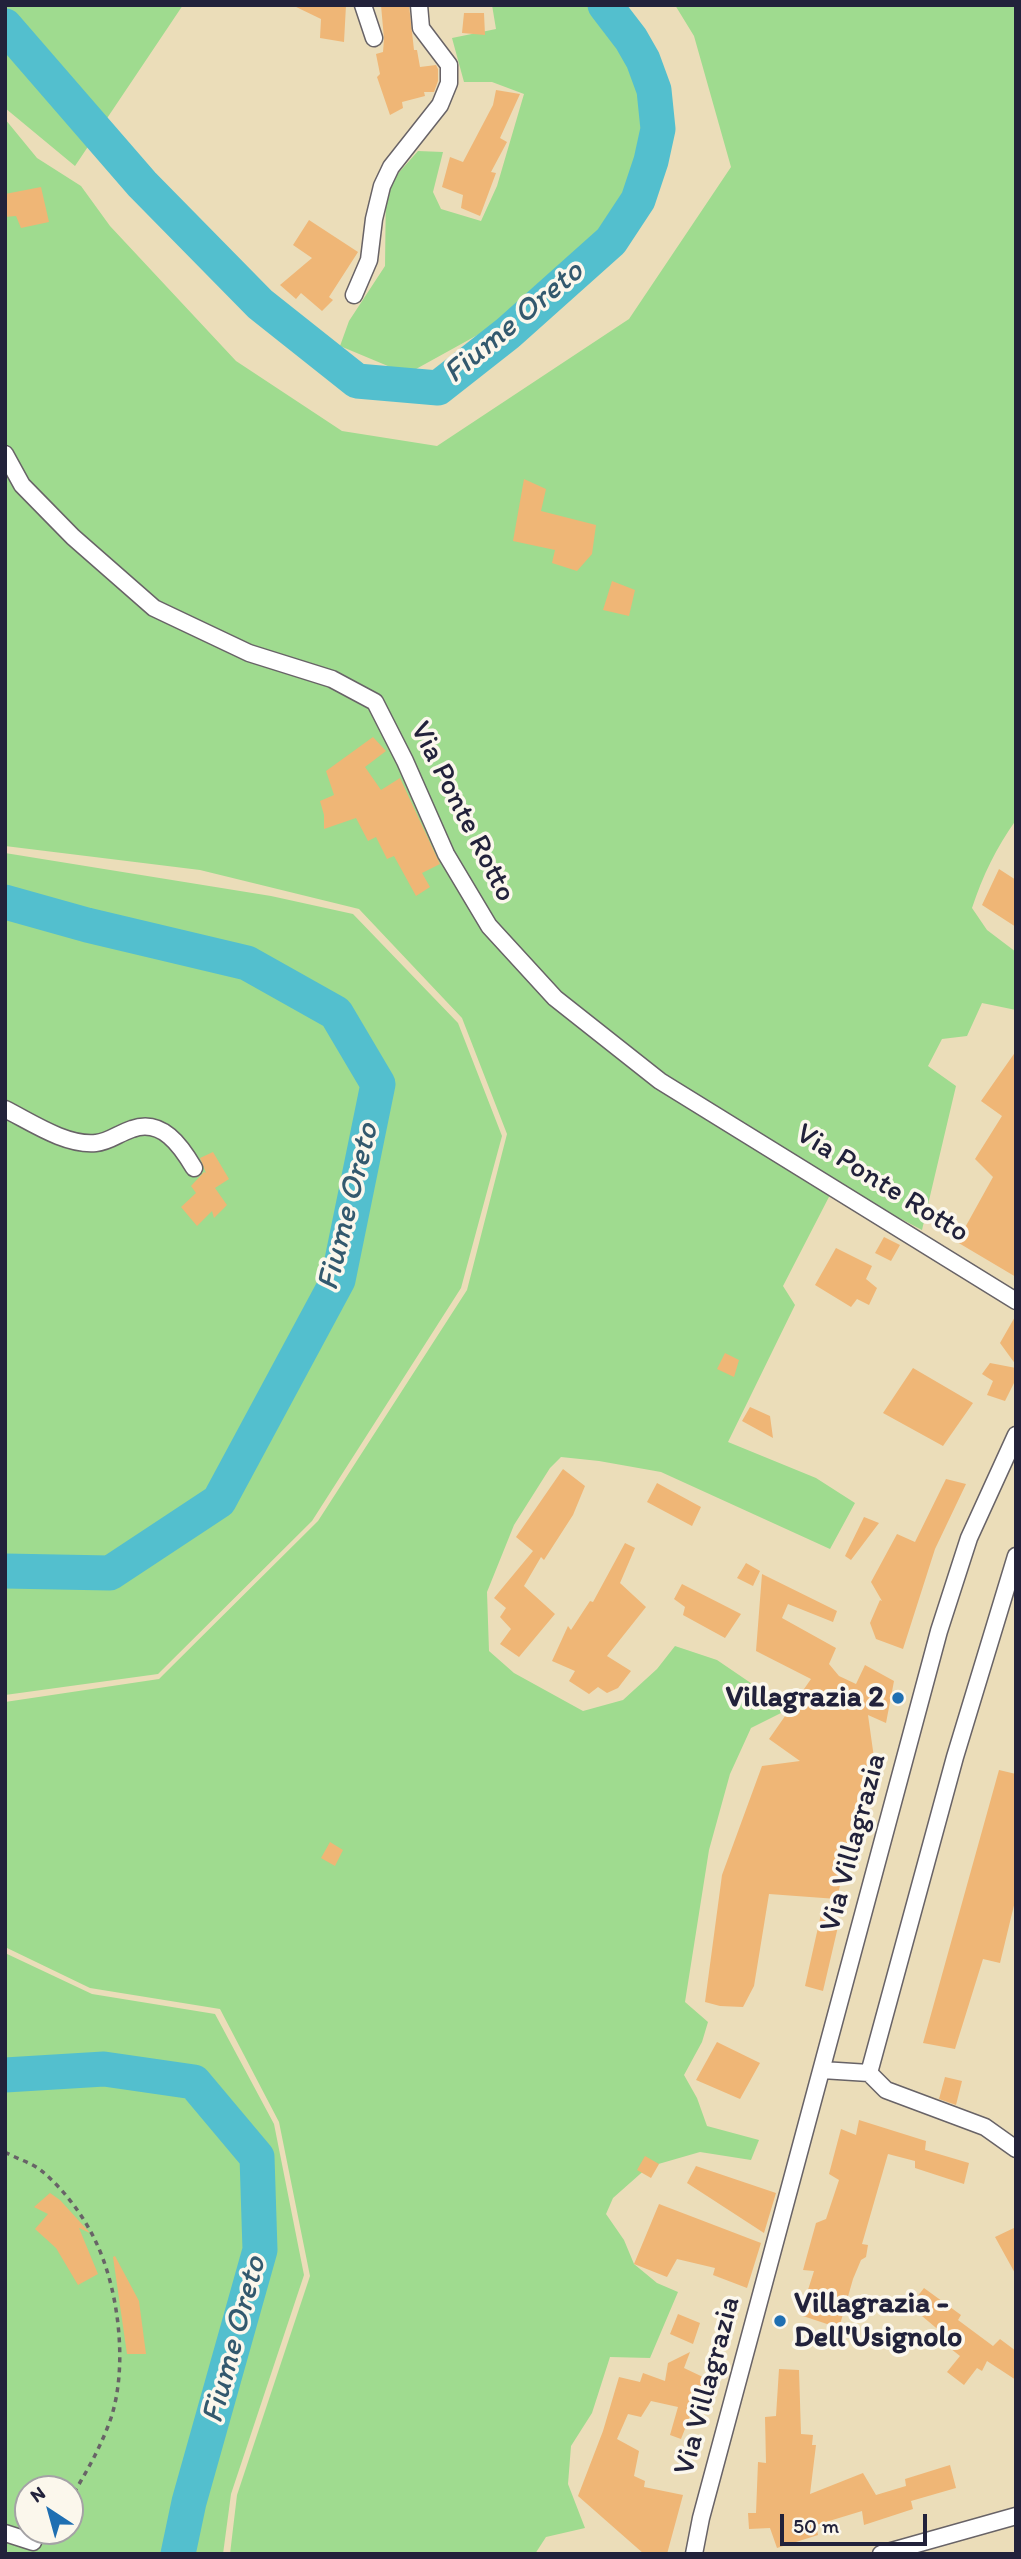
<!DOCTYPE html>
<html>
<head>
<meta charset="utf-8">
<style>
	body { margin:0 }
	#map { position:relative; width:1021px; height:2559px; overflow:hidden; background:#ebddb9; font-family:Itim,sans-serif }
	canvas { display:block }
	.frame { position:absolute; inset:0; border:7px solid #22223b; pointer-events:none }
	.north { position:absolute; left:14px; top:2475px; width:70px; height:70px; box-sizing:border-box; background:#fbf7ec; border:2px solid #a4a2a5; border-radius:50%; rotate:324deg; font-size:19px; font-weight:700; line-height:28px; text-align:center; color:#22223b }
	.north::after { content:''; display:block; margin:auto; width:24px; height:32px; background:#1f6fb2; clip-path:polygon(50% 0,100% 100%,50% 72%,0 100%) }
	.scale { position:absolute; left:780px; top:2514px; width:147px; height:32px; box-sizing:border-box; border:4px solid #22223b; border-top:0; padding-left:9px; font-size:21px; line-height:24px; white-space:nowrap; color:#22223b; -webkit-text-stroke:5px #fbf7ec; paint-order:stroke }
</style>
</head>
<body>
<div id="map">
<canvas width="1021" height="2559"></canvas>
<div class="frame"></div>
<div class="north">N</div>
<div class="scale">50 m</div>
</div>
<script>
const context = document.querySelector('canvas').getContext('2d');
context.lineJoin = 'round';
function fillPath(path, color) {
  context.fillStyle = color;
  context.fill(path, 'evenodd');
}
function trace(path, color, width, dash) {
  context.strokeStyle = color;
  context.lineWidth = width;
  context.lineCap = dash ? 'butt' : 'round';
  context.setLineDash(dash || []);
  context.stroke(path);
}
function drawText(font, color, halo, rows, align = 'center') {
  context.font = font + ' Itim,sans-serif';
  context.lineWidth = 7;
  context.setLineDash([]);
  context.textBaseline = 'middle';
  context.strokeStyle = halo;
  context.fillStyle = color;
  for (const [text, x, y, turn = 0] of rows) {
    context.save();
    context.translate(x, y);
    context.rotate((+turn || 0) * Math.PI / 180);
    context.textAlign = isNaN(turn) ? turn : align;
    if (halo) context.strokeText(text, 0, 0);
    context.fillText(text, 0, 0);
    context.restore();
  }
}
const green = new Path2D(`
	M5 5H183L75 166 5 108Z
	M492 5H596L635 67 644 140 615 212 566 266 492 327 407 374 340 346 349 321 385 266 386 187 418 151 443 152 433 192 441 209 481 221 497 186 524 94 492 82H464L452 38 496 29Z
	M675 5H1016V820C996 848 983 875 972 908L987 930 1016 952V1010L982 1003 967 1036 942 1039 928 1066 956 1086 922 1230 850 1192 831 1193 783 1286 795 1305 728 1442 816 1478 855 1503 830 1549 661 1472 599 1461 561 1457 550 1468 514 1525 487 1592 489 1651 514 1673 583 1711 623 1700 657 1669 675 1646 717 1660 789 1709 751 1728 730 1774 709 1850 685 2002 708 2022 702 2042 684 2075 697 2098 707 2126 759 2140 751 2160 700 2152 648 2167 613 2198 606 2214 624 2240 634 2264 657 2283 678 2292 650 2358 610 2357 592 2413 571 2446 568 2484 585 2528 546 2537 535 2554H230L237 2495 310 2276 279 2122 220 2009 90 1988 5 1947V1702L159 1679 318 1521 467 1290 507 1134 462 1018 359 909 200 870 5 846V119L37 158 81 186 110 226 236 361 342 431 437 446 629 319 731 167 694 36Z
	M5 853 271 896 353 914 458 1023 502 1136 461 1288 312 1521 158 1674 5 1695Z
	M5 1953 92 1994 215 2014 274 2124 304 2275 231 2494 223 2554H5ZM28 2489H70V2531H28Z`);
const river = new Path2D(`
	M5 26 142 184 260 304 357 381 438 388 508 333 611 241 638 200 651 161 658 129 654 90 643 60 631 39 605 5
	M5 902 87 925 247 963 336 1013 378 1084 338 1280 219 1501 110 1573 5 1571
	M5 2075 104 2069 194 2082 257 2157 260 2250 189 2502 178 2554`);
const building = new Path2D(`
	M292 5H346L344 42 320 38 321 19Z
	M381 5H409L414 50H417L420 67 436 65 438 69V81L434 92H424L425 96 402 102 403 108 390 115 377 77 380 74 376 54 383 52 384 39Z
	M464 13H484L485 35 462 33Z
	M496 90 520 94 500 138 507 142 491 172 496 173 480 216 461 208 463 195 442 187 450 157 463 162 493 105Z
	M41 187 49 222 21 228 16 216 5 217V194Z
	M309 220 358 252 329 297 333 300 322 311 301 293 296 299 280 285 312 258 293 245Z
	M524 479 546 489 541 511 596 525 592 554 577 571 552 563 555 550 513 541Z
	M612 581 635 590 629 616 603 610Z
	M373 737 386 751 365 767 381 790 400 778 440 864 422 873 430 887 416 896 394 856 387 859 376 837 368 841 356 818 324 829V815L320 801 334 795 326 771Z
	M999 869 1016 880V927L982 905Z
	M1016 1051V1277L957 1242 993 1177 975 1159 1002 1116 981 1101Z
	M213 1152 229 1179 215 1188 227 1205 214 1218 212 1211 197 1226 181 1207 196 1193 191 1186 204 1172 206 1173 200 1158Z
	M884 1237 900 1245 891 1261 875 1253Z
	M836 1248 872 1266 866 1279 877 1288 869 1305 857 1299 851 1307 815 1285Z
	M1016 1315V1365L1000 1343Z
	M725 1353 739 1360 734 1377 717 1369Z
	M990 1363 1016 1368V1379L1005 1401 987 1395 993 1381 982 1374Z
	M913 1368 973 1403 943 1446 883 1413Z
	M750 1407 770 1416 773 1438 742 1421Z
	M563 1469 585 1486 573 1515 544 1560 541 1557 524 1586 555 1614 519 1657 500 1644 511 1629 500 1617 506 1608 494 1598 533 1551 516 1537Z
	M946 1479 966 1484 935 1549 903 1649 876 1639 870 1623 880 1600 882 1601 871 1582 897 1534 915 1542Z
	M657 1483 701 1507 692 1526 647 1502Z
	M864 1517 879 1523 851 1560 845 1556Z
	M625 1543 635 1548 620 1583 646 1607 607 1656 631 1671 618 1688 607 1693 598 1687 589 1694 569 1681 575 1671 552 1661 568 1626 571 1630 590 1601 593 1602Z
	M746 1563 760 1571 753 1586 737 1578Z
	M762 1574 837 1611 833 1622 788 1604 782 1618 836 1648 829 1664 839 1676 856 1684 865 1665 894 1681 886 1723 868 1715 875 1765 852 1815 856 1818 852 1827 855 1830 837 1861 845 1863 837 1899 769 1894 754 1986 743 2007 720 2006 705 2002 722 1875 762 1766 800 1761 769 1739 811 1679 756 1651Z
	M682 1584 741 1614 725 1638 683 1615 685 1607 674 1599Z
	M999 1770 1016 1774V1897L1000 1963 983 1959 955 2049 923 2043Z
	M330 1842 343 1850 335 1866 321 1858Z
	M821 1914 840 1918 823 1991 805 1986Z
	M717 2042 760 2063 740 2099 696 2080Z
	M945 2077 962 2081 956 2105 939 2099Z
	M859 2120 926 2141 925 2150 969 2163 964 2184 915 2168V2161L888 2154 862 2244 868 2245 866 2257 861 2260 853 2279 839 2328 800 2315 814 2271 803 2270 816 2223 826 2219 839 2180 829 2174 841 2129 856 2135Z
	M645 2156 659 2164 651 2178 637 2170Z
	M696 2166 776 2193 764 2233 687 2183Z
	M50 2193 60 2200 90 2233 79 2228 98 2274 78 2285 56 2248 35 2229 48 2214 34 2207Z
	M659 2204 761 2243 747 2288 713 2275 715 2268 677 2259 667 2277 634 2264Z
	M1016 2227V2275L995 2237Z
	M115 2256 139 2301 146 2354H127L113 2257Z
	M924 2288 961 2315 958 2320 993 2346 1000 2339 1016 2351V2380L987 2361 982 2371 977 2368 964 2385 947 2372 960 2356 941 2341V2332L910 2306Z
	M678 2314 700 2323 693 2344 670 2334Z
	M690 2352 684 2368 705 2378 681 2439 670 2435 678 2407 651 2401 641 2417 628 2414 617 2439 639 2451 634 2476 645 2481 644 2487 683 2495 667 2554H644L578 2496 603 2431 619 2377 640 2382 643 2373 665 2381 668 2363Z
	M779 2369 799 2370 801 2434 813 2435 812 2445H816L810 2494 863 2473 876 2495 906 2486 905 2479 950 2465 956 2488 911 2501 913 2509 864 2525 862 2511 816 2525 818 2535 777 2548 770 2528 749 2529 748 2513H756L758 2462 766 2463 765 2417 776 2416Z`);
const path = new Path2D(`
	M5 2152C17 2159 33 2163 43 2172 64 2190 83 2215 95 2240 119 2289 128 2366 111 2418 101 2447 86 2473 70 2499`);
const minor = new Path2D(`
	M363 5 374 38
	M354 295 369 260 374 219 382 186 391 167 440 105 449 83V65L421 28 419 5
	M5 454 22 485 73 537 154 608 249 653 332 679 375 702 405 761 446 854 489 926 555 998 660 1081 1016 1301
	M5 1109C31 1122 66 1146 96 1143 109 1142 119 1133 132 1129 162 1118 181 1146 194 1168
	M822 2070 869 2073
	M869 2073 955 1757 1016 1556
	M869 2073 886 2090 985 2127 1016 2149
	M5 2533 33 2542
	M694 2554 701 2518 939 1631 969 1538 1016 1435
	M881 2554 1016 2516`);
const markers = [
	[898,1698,7,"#1f6fb2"],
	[780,2321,7,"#1f6fb2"]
];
const streetNames = [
	["Via Ponte Rotto",462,812,63],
	["Via Ponte Rotto",882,1184,32],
	["Via Villagrazia",854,1843,-75],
	["Via Villagrazia",708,2386,-75]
];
const poiNames = [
	["Villagrazia 2",884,1698],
	["Villagrazia -",794,2304,"left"],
	["Dell'Usignolo",794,2338,"left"]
];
const waterNames = [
	["Fiume Oreto",514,323,-40],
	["Fiume Oreto",349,1207,-76],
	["Fiume Oreto",235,2340,-75]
];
fillPath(green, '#9fdb8f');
trace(river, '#53bfce', 35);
fillPath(building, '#efb676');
trace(minor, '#686367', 19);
trace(path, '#686367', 3.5, [5, 5]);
trace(minor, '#fff', 16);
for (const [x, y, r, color] of markers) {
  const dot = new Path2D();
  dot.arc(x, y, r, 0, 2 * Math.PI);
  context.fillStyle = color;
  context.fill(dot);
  trace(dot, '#fbf7ec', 2.5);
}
drawText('30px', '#22223b', '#fbf7ec', streetNames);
drawText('bold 30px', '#22223b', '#fbf7ec', poiNames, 'right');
drawText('italic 32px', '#33596e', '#fbf7ec', waterNames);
</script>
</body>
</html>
